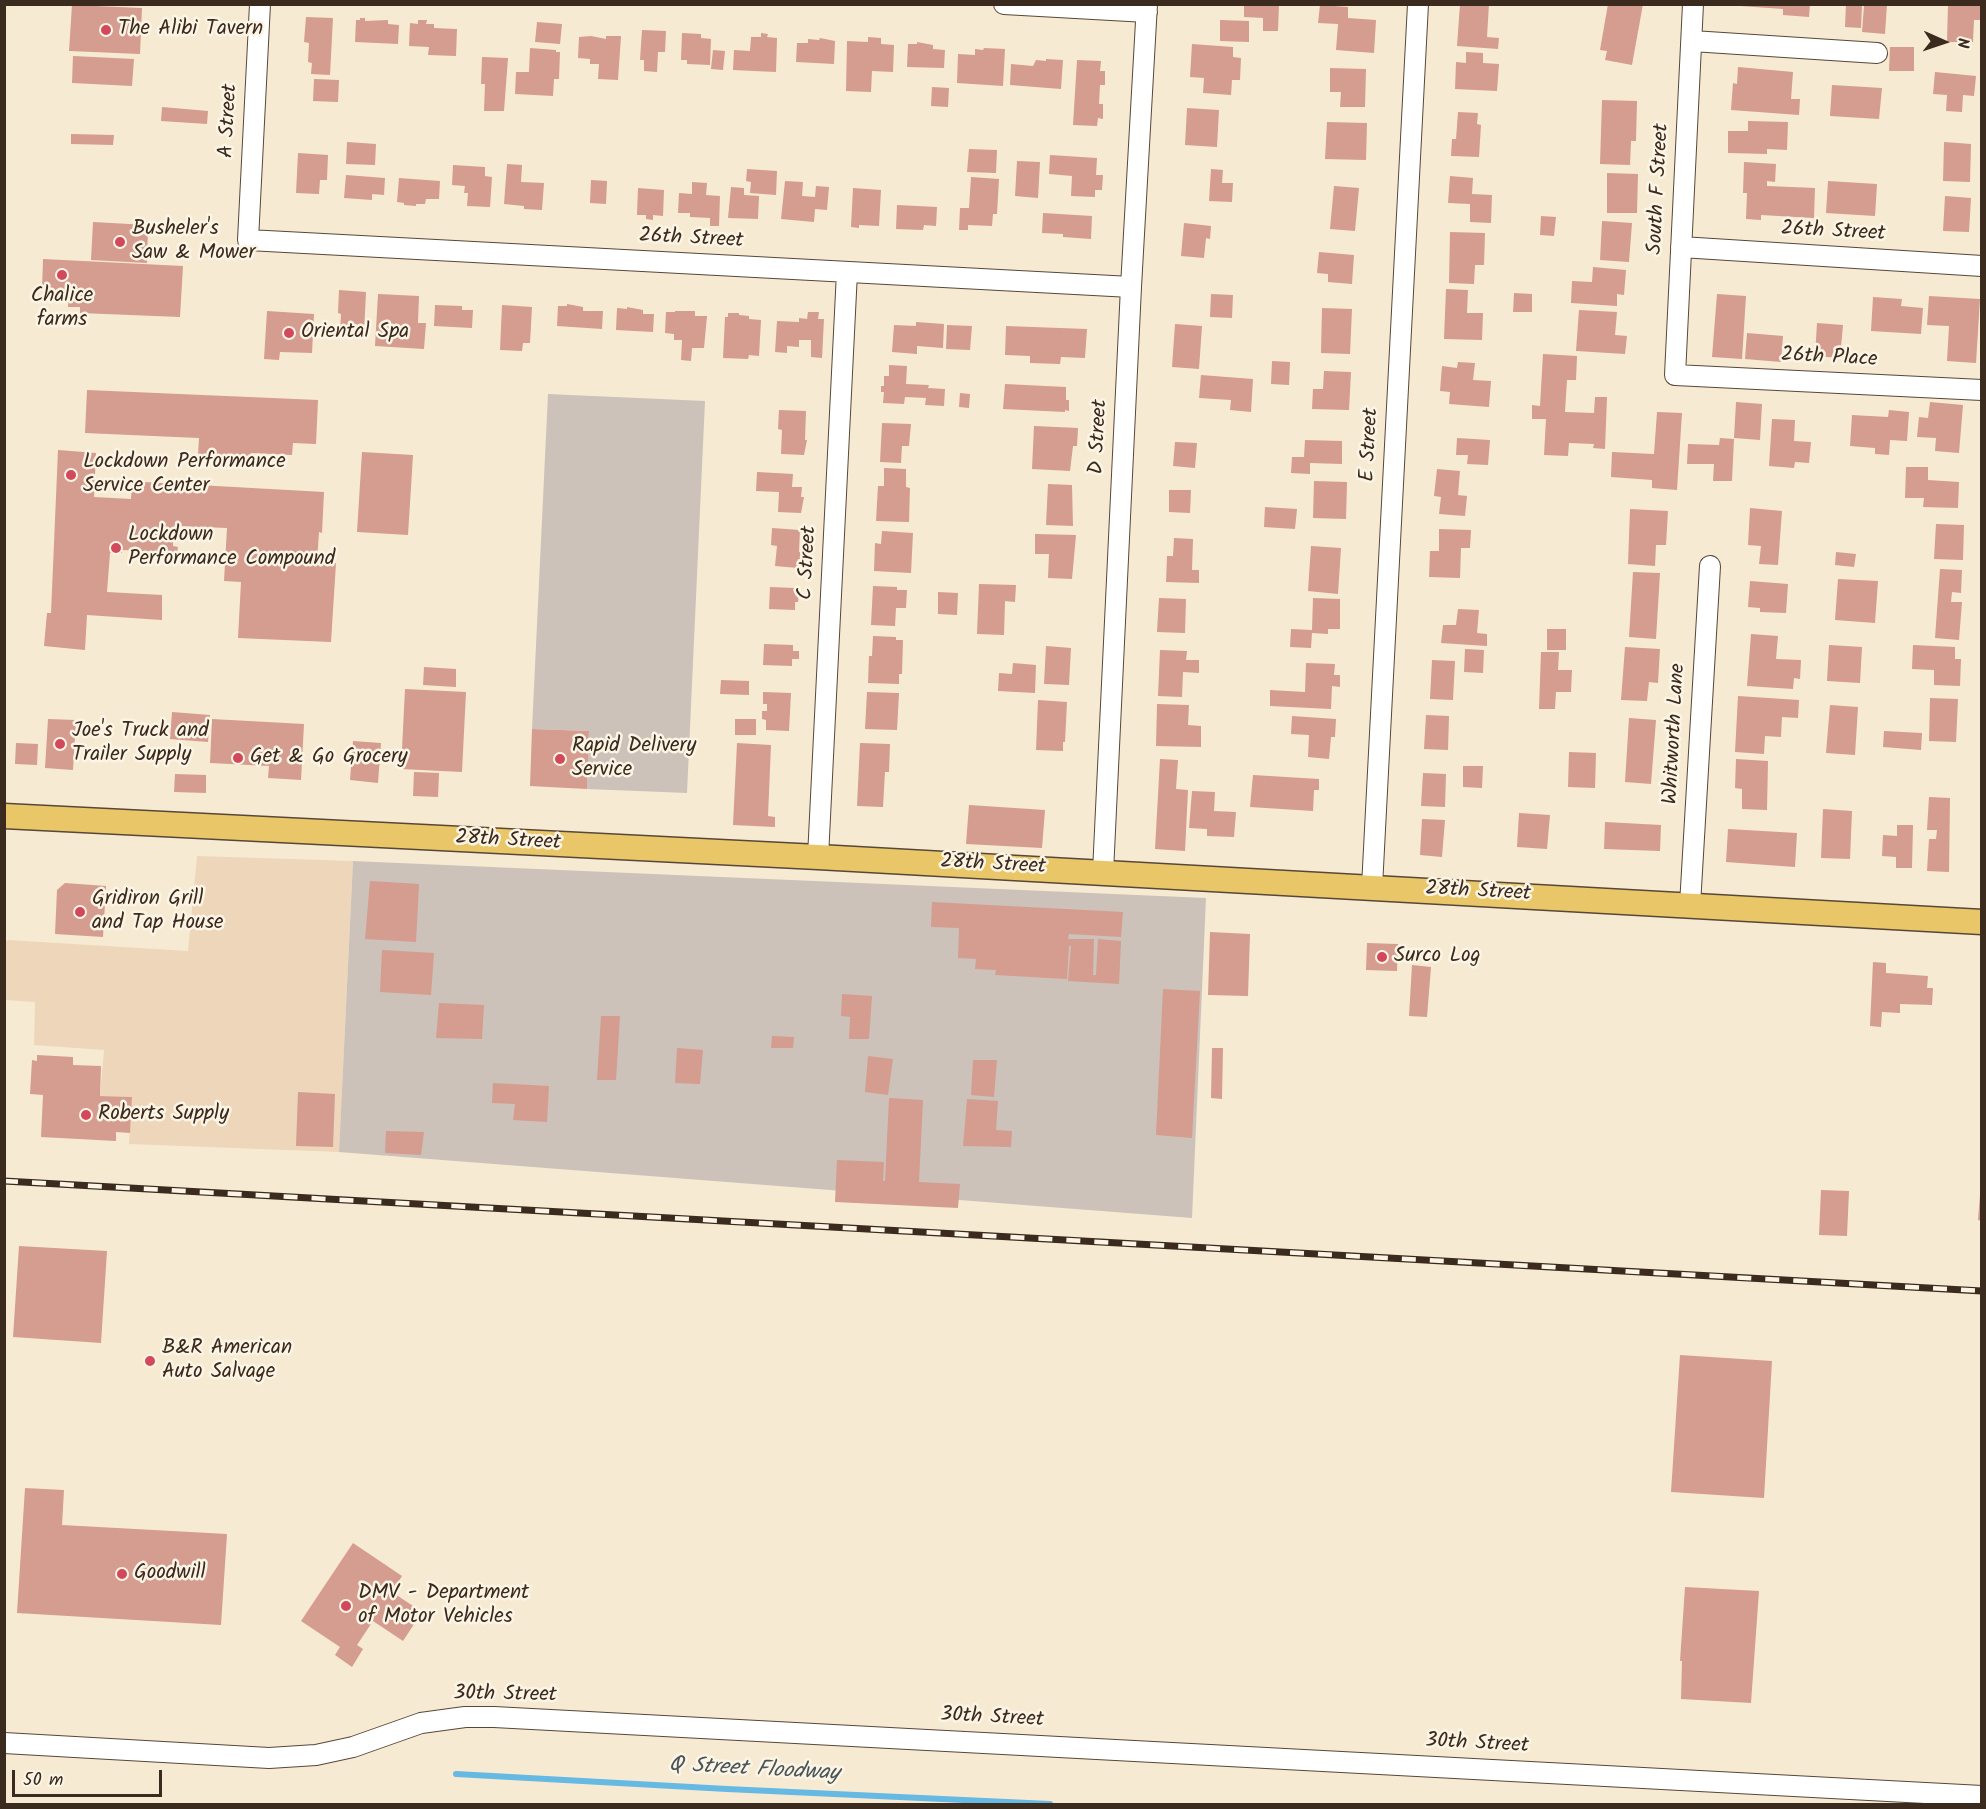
<!DOCTYPE html>
<html>
<head>
<meta charset="utf-8">
<style>
	body { margin:0 }
	#map { position:relative; width:1986px; height:1809px; overflow:hidden; background:#f7ead2; font-family:Kalam,sans-serif }
	canvas { display:block }
	.frame { position:absolute; inset:0; border:6px solid #3b2a1e; pointer-events:none }
	.north { position:absolute; left:1914px; top:12px; width:60px; height:60px; -webkit-text-stroke:4px #fcf5e5; paint-order:stroke; rotate:93deg; font-size:16px; font-weight:700; line-height:24px; text-align:center; color:#3b2a1e }
	.north::after { content:''; display:block; margin:auto; width:21px; height:27px; background:#3b2a1e; clip-path:polygon(50% 0,100% 100%,50% 72%,0 100%) }
	.scale { position:absolute; left:12px; top:1770px; width:150px; height:27px; box-sizing:border-box; border:3px solid #3b2a1e; border-top:0; padding-left:8px; font-size:18px; line-height:21px; white-space:nowrap; color:#3b2a1e; -webkit-text-stroke:4px #fcf5e5; paint-order:stroke }
</style>
</head>
<body>
<div id="map">
<canvas width="1986" height="1809"></canvas>
<div class="frame"></div>
<div class="north">N</div>
<div class="scale">50 m</div>
</div>
<script>
const context = document.querySelector('canvas').getContext('2d');
context.lineJoin = 'round';
function fillPath(path, color) {
  context.fillStyle = color;
  context.fill(path, 'evenodd');
}
function trace(path, color, width, dash) {
  context.strokeStyle = color;
  context.lineWidth = width;
  context.lineCap = dash ? 'butt' : 'round';
  context.setLineDash(dash || []);
  context.stroke(path);
}
function drawText(font, color, halo, rows, align = 'center') {
  context.font = font + ' Kalam,sans-serif';
  context.lineWidth = 5;
  context.setLineDash([]);
  context.textBaseline = 'middle';
  context.strokeStyle = halo;
  context.fillStyle = color;
  for (const [text, x, y, turn = 0] of rows) {
    context.save();
    context.translate(x, y);
    context.rotate((+turn || 0) * Math.PI / 180);
    context.textAlign = isNaN(turn) ? turn : align;
    if (halo) context.strokeText(text, 0, 0);
    context.fillText(text, 0, 0);
    context.restore();
  }
}
const built = new Path2D(`
	M197 856 353 861 339 1152 129 1144 132 1097 100 1096 104 1050 34 1045 35 1002 5 1000V942L8 940 188 951Z`);
const industrial = new Path2D(`
	M548 394 705 401 687 793 587 789 589 731 532 729Z
	M353 861 1206 898 1192 1218 339 1152Z`);
const stream = new Path2D(`
	M456 1774 727 1789 1050 1804`);
const building = new Path2D(`
	M1244 4H1279L1278 31H1263V18L1244 17Z
	M1460 4H1489L1487 37 1499 38 1498 49 1457 46Z
	M1608 4H1643L1632 65 1605 60 1607 51 1600 50Z
	M1740 4H1810L1809 17 1783 15V9L1740 6Z
	M1846 4H1862L1861 28 1845 27Z
	M1872 4H1887L1885 34 1862 32 1864 6Z
	M1948 4H1981L1980 20H1974L1973 42H1947Z
	M72 5 142 8 140 54 69 51Z
	M1320 5 1348 7V18L1376 20 1374 53 1336 50 1338 24 1318 23Z
	M306 17 333 18 330 75 311 74 312 63 308 62 309 43 304 42Z
	M360 18H365V21L388 20V24L399 25 398 44 355 42 356 20H360Z
	M418 20H427L426 24H434V28L457 29 456 56 428 55 429 47 409 46 410 23 418 24Z
	M1220 20 1249 21V42L1220 41Z
	M537 22 562 24 560 44 535 42Z
	M642 30 666 31 665 52H658L657 72 644 71V60H640Z
	M682 33 701 34V38L711 39 710 65 687 64V60H681Z
	M761 33 768 34 767 37 777 38 776 72 733 70 734 50 750 51 751 37H761Z
	M591 36 606 39V36H621L618 80 598 79 599 64H590V59L578 58 579 37Z
	M868 37 881 38V44L894 45 893 72 872 71 871 92 846 91 847 41 868 42Z
	M820 38 835 41 834 64 796 62 797 43H808V39L819 40Z
	M917 42 933 45V49L945 50 944 68 907 67 908 44H917Z
	M1192 44 1233 47V57L1241 58 1240 80H1232L1231 95 1203 93 1204 78 1190 77Z
	M1890 47H1914V71H1889Z
	M530 48 556 50V52H560L559 79H554L553 96 515 94 516 72H529Z
	M984 48 1005 49 1003 86 957 83 958 54 975 55V49L983 50Z
	M713 50 725 51 723 70 711 69Z
	M1466 52 1483 53V63L1499 64 1497 91 1455 89 1456 62 1466 63Z
	M73 56 134 59 132 86 72 83Z
	M482 57 508 58 504 111H484L485 84H481Z
	M1046 59 1063 60 1061 89 1010 85 1011 64 1033 66 1036 60 1046 61Z
	M1077 60 1101 61 1100 71H1105V85H1100L1099 104H1103V119L1098 118 1097 126 1073 125Z
	M1738 67 1793 72 1791 99H1800L1799 115 1731 110 1733 83 1737 84Z
	M1330 68 1366 69 1365 107H1340L1341 92H1330Z
	M1935 72 1976 76 1974 96 1963 95 1962 112 1946 111 1947 95 1933 94Z
	M314 79 339 80 338 102 313 101Z
	M1832 85 1882 88 1879 119 1830 116Z
	M932 87 949 88 948 107 931 106Z
	M1602 100 1637 101 1636 141H1631L1630 165 1600 164Z
	M162 107 208 111 207 124 161 121Z
	M1187 108 1219 110 1217 147 1185 145Z
	M1458 112 1478 113 1477 124 1481 125 1479 157 1451 156 1452 139H1456Z
	M1748 121 1788 122 1787 150 1767 149V154L1728 153V131H1748Z
	M1327 122 1367 123 1366 160 1325 159Z
	M71 134 114 135 113 145 71 144Z
	M347 142 376 144 375 165 346 164Z
	M1944 142 1971 144 1970 182 1943 181Z
	M969 149 997 150 996 173 967 172Z
	M298 153 328 155 327 180H320L319 194 296 193Z
	M1050 155 1097 158 1096 175H1103L1102 190H1095V197L1071 196 1072 176 1049 174Z
	M1017 161 1040 162 1038 198 1015 196Z
	M1744 162 1776 164 1775 182 1767 181V186L1815 188 1814 218 1761 215V220L1746 219 1747 193H1743Z
	M507 164 522 165 521 182 544 183 542 210 524 209V206L504 204Z
	M453 165 485 167V176L492 177 490 207 467 206 468 193H464L465 186 452 185Z
	M747 169 777 171 776 195 750 193 751 182 746 181Z
	M1211 169 1223 170 1222 183H1233L1232 202 1209 201Z
	M1607 173 1638 174 1637 213H1607Z
	M346 175 385 178 384 195 372 194V200L344 198Z
	M1450 176 1473 178 1472 194 1492 195 1491 223 1470 222V204L1448 203Z
	M971 177 999 179 997 214H993L992 226 968 225V230H959L960 208H969Z
	M399 178 440 181 439 199H426L425 204H416V206L404 205V203L397 202Z
	M591 180 607 181 606 204 590 203Z
	M785 181 803 182 802 196 815 197 816 186 829 187 827 210 815 209 814 222 781 219Z
	M1828 181 1877 184 1875 216 1826 213Z
	M692 182 707 183 706 195 720 196 719 226H710V218L690 217V213H678L679 193 692 194Z
	M1334 186 1359 188 1355 231 1330 229Z
	M731 187 744 188V195L759 196 758 219 728 218Z
	M638 188 664 190 663 216 653 215V220L646 219V215H637Z
	M853 188 881 190 879 226 859 225V228L851 227Z
	M1945 196 1971 198 1969 232 1943 231Z
	M897 205 937 207 936 226 924 225 923 230 896 229Z
	M1043 213 1092 216 1091 239 1063 237V234L1042 233Z
	M1541 216 1556 217 1554 236 1540 235Z
	M1602 221 1632 223 1629 262 1600 260Z
	M93 222 148 225 147 263 91 260Z
	M1184 223 1211 226 1210 239 1206 238 1204 258 1181 256Z
	M1450 232 1485 233 1484 265H1475L1474 284 1449 283Z
	M1319 252 1354 255 1352 284 1328 282V274L1317 273Z
	M43 259 183 266 180 317 80 313V307H68L69 291 42 290Z
	M1593 267 1626 270 1624 295 1617 294V306L1571 303 1572 281 1592 282Z
	M1446 289 1468 290 1467 313H1483L1482 340 1444 339Z
	M339 290 366 292 364 333 340 332 341 314 338 313Z
	M1514 293 1532 294V312H1513Z
	M378 294 419 296 418 323H426L424 349 375 346Z
	M1211 294 1233 295 1232 318 1210 317Z
	M1717 294 1746 296 1742 359 1712 357Z
	M1929 296 1980 299 1976 363 1947 361 1949 326 1927 325Z
	M1873 297 1902 299 1901 306 1923 308 1921 334 1871 331Z
	M567 304 583 307V311H603L602 329 557 326 558 306H567Z
	M435 305 462 306V310H473L472 328 434 326Z
	M502 305 532 307 530 343H523L522 351 500 350Z
	M627 307 643 310V314H654L653 332 616 330 617 308 627 309Z
	M1322 308 1352 309 1350 354 1321 353Z
	M1579 310 1617 312 1615 335 1627 336 1625 354 1576 351Z
	M267 311 314 314 312 353 280 352 279 360 264 359Z
	M675 311H695V316H707L704 348H692L691 361 681 360 682 340H674V334L665 333 666 312H675Z
	M808 312H819L818 319H824L822 358 811 357V340H799V347L787 346V353L775 352 777 321 799 322V318L807 319Z
	M728 313H739V315L749 316V319L761 320 759 356 749 355 748 359 723 358 725 317H728Z
	M916 322 944 324 943 348 917 346V354L892 352 894 325 916 326Z
	M1817 323 1843 325 1840 358 1815 356Z
	M1175 324 1202 326 1199 369 1172 367Z
	M947 325 972 326 970 350 946 349Z
	M1006 326 1087 329 1085 358 1061 357 1060 364 1030 363V356L1005 355Z
	M1747 333 1783 336 1781 362 1745 359Z
	M1543 354 1577 356 1576 380H1567L1565 412 1594 413 1595 397H1607L1605 449 1593 448 1594 444 1569 443 1568 456 1544 455 1546 419H1532V405L1540 406Z
	M1272 361 1290 362 1289 385 1271 384Z
	M1458 362 1475 363 1473 380 1491 381 1489 407 1449 404 1450 392 1440 391 1442 366 1457 368Z
	M889 365 907 366 906 384 929 385 928 388 945 389 944 406 925 405 926 398 905 397 904 404 883 403 884 392H881V386H884V376H889Z
	M1324 371 1351 372 1349 410 1312 409 1313 389H1323Z
	M1201 375 1253 379 1251 412 1230 410 1231 400 1199 398Z
	M1005 384 1066 387V400H1069V411L1065 410V412L1003 409Z
	M87 390 318 400 316 444 293 443 292 455 251 453V458L198 456 199 438 85 433Z
	M960 393 970 394 969 408 959 407Z
	M1736 402 1762 404 1760 440 1734 438Z
	M1930 402 1963 405 1959 453 1935 451 1936 438 1917 437 1919 417 1928 418Z
	M779 410 806 411 805 440H807L804 455 781 454 782 430 778 429Z
	M1889 410 1909 412 1907 441 1890 440 1889 455 1875 454V448L1850 446 1852 415 1888 417Z
	M1657 412 1682 413 1677 490 1652 488V480L1611 477 1612 452 1654 454Z
	M1772 419 1795 420 1794 441 1811 442 1809 463 1795 462 1794 468 1769 466Z
	M882 423 911 424 909 446H902L901 463 880 462Z
	M1034 426 1078 428 1077 446H1073L1070 471 1032 469Z
	M1457 438 1490 440 1488 465 1467 464 1468 455H1456Z
	M1720 438 1734 439 1732 481H1713L1714 464H1687L1688 444 1719 445Z
	M1305 440 1342 441V464L1310 463V474L1291 473 1292 457H1304Z
	M1175 442 1197 443 1195 468 1173 466Z
	M58 450 96 453 94 497 131 499 132 486 143 488 144 482 324 492 322 533 319 532 317 562 336 563 331 642 238 638 241 582 224 581 227 528 177 526 176 540 173 539V546L178 547 177 553 122 550V553H110L107 592 162 595V620L87 615 85 650 44 646 47 613H51Z
	M362 452 413 455 408 535 357 532Z
	M1906 467H1928V480L1959 482 1958 508 1923 507 1924 498H1905Z
	M884 468 906 469V487L910 488 909 522 876 521 878 486H884Z
	M1437 469 1460 471 1458 495 1467 496 1465 516 1439 514 1441 497 1434 496Z
	M757 472 793 474 792 487H802L801 497H804L801 513 778 512 779 492 756 491Z
	M1314 481 1347 482 1346 519 1313 518Z
	M1048 484 1072 485 1073 526 1046 525Z
	M1169 490H1191L1190 513 1169 512Z
	M1265 507 1297 509 1295 529 1264 527Z
	M1750 508 1782 511 1778 565 1759 564 1761 546 1748 545Z
	M1630 509 1668 511 1666 545H1656L1655 566 1628 564Z
	M1936 524 1964 525 1963 560 1934 559Z
	M772 528 800 530 799 552H802L801 559H798V568L775 566 777 546 771 545Z
	M1439 529 1471 530 1470 548H1461L1460 578 1429 577 1430 551H1439Z
	M882 531 913 533 911 573 874 571 875 543 881 544Z
	M1035 534 1076 535 1072 579 1048 578 1049 554H1035Z
	M1174 538 1193 539 1192 570H1199V583L1166 582 1167 556H1173Z
	M1311 546 1341 548 1338 594 1308 591Z
	M1836 552 1856 554 1854 567 1835 565Z
	M1940 569 1962 570 1961 593 1952 592 1951 602H1962L1959 640 1935 638Z
	M1633 572 1660 573 1656 639 1629 637Z
	M1838 579 1878 581 1875 623 1835 620Z
	M1750 581 1788 584 1786 613 1760 612V608L1748 607Z
	M979 584 1016 585 1015 602 1005 601 1004 635 977 634Z
	M873 586 897 587V590H907L906 608H896L895 626 871 625Z
	M770 587 796 588V595H799L798 602H795V610L769 609Z
	M938 592 958 593 957 615 938 614Z
	M1159 598 1186 599 1185 633 1157 632Z
	M1313 598 1340 599V629H1328V634L1312 633 1311 648 1290 647 1291 629 1312 630Z
	M1458 609 1479 610 1477 633 1487 634V646L1441 643 1443 625H1456Z
	M1547 629H1566V650H1547Z
	M1751 634 1778 636 1776 659 1801 660 1800 679 1794 678 1793 689 1747 686Z
	M873 636 896 637V640H903L902 674H899V684L868 683 869 656H872Z
	M764 644 793 645V651H799V659H792V666L763 665Z
	M1829 645 1862 647 1860 683 1827 681Z
	M1913 645 1955 647V659H1961L1960 686 1934 685V670L1912 669Z
	M1046 646 1071 648 1069 685 1044 684Z
	M1625 647 1660 649 1658 683 1649 682 1647 701 1621 700Z
	M1465 649 1484 650 1483 673 1464 672Z
	M1160 650 1187 651 1186 660H1199V673L1183 672 1182 697 1158 696Z
	M1541 652H1559L1558 670H1572L1571 692H1556L1555 709H1539Z
	M1432 660 1455 661 1453 700 1430 699Z
	M1013 663 1036 665 1035 693 998 691 999 673 1012 674Z
	M1306 663 1335 664 1334 675H1340V687L1332 686 1331 709 1270 706V690L1305 692Z
	M424 667 456 669V687L423 685Z
	M721 680 749 681V695L720 694Z
	M405 689 466 692 462 772 401 769Z
	M763 692 791 693 789 731 766 730V720L762 719V711H767V704H763Z
	M867 692 899 693 897 730 865 729Z
	M1738 696 1799 700 1798 718 1782 717 1781 737 1765 736 1764 754 1735 752Z
	M1930 698 1958 699 1956 742 1929 741Z
	M1038 700 1067 702 1065 742H1063V751L1036 750Z
	M1157 704 1189 705 1188 725 1201 726V747L1156 746Z
	M1830 705 1858 707 1855 755 1826 753Z
	M172 712 210 715 208 742 170 739Z
	M1426 715 1449 716 1448 750 1424 749Z
	M1292 716 1336 719 1335 737H1331L1329 759 1308 757 1309 735 1291 734Z
	M1629 718 1656 720 1651 784 1625 782Z
	M48 719 76 720 73 770 45 768Z
	M212 719 304 724 301 780 268 778 269 766 210 763Z
	M735 719H756V735H735Z
	M532 729 589 731 587 789 530 786Z
	M1884 731 1922 733 1921 750 1883 747Z
	M353 741 381 743 378 783 350 780Z
	M16 743 38 744 37 765 15 764Z
	M737 743 771 745 768 816 775 817V827L733 825Z
	M860 743 890 744 889 772H885L883 807 857 806Z
	M1569 752 1596 753 1595 788 1568 787Z
	M1160 759 1178 760 1176 789 1188 790 1185 851 1155 849Z
	M1736 759 1768 761 1767 810 1742 809V789L1735 788Z
	M1463 766H1483L1482 788 1463 787Z
	M414 772 439 773 438 797 413 796Z
	M1423 773 1446 774 1445 807 1421 806Z
	M175 774 206 775V793L174 792Z
	M1253 775 1319 779V790H1314L1313 811 1250 807Z
	M1192 791 1215 792 1214 811 1236 812 1234 837 1207 836V829L1189 828Z
	M1929 797 1950 798 1949 872 1927 871 1929 839H1936L1937 830H1927Z
	M969 805 1045 810 1042 848 966 844Z
	M1823 809 1852 811 1850 859 1821 858Z
	M1519 813 1550 815 1547 849 1517 847Z
	M1422 819 1445 820 1442 857 1420 855Z
	M1605 822 1661 825 1660 851 1604 849Z
	M1897 825H1913L1912 868H1896V857L1882 856 1883 835 1897 836Z
	M1728 829 1797 833 1795 867 1726 862Z
	M370 881 419 884 416 942 365 939Z
	M65 883 106 886 103 937 55 934 57 890Z
	M932 902 1123 912 1121 937 1069 934 1068 939H1094L1093 975H1096L1098 939 1121 941 1119 984 1068 981 1071 946H1069L1067 979 995 975 996 970 975 969 976 959 958 958 959 928 931 927Z
	M1210 932 1250 934 1248 996 1208 995Z
	M1367 943 1398 944 1397 971 1366 970Z
	M382 950 434 953 431 995 380 992Z
	M1873 962 1886 963V973L1928 976 1927 988H1933L1932 1005 1900 1004V1013L1882 1012 1881 1027 1870 1026Z
	M1412 965 1431 967 1427 1017 1409 1016Z
	M1163 989 1200 991 1192 1138 1156 1135Z
	M842 994 872 996 869 1039H849L850 1017 841 1016Z
	M439 1003 484 1005 482 1039 436 1038Z
	M601 1016H620L616 1080H597Z
	M772 1036 794 1037 793 1048H771Z
	M677 1048 703 1050 700 1084 675 1083Z
	M1212 1048H1223L1222 1099 1211 1098Z
	M37 1055 73 1057V1065L101 1066 100 1096 132 1097 130 1133 116 1132V1141L41 1137 43 1095 30 1094 32 1060 37 1061Z
	M868 1056 893 1059 888 1095 865 1092Z
	M973 1060H997L994 1097 971 1095Z
	M493 1083 549 1086 547 1122 513 1120 515 1104 492 1103Z
	M298 1092 335 1094 333 1147 296 1146Z
	M889 1098 923 1100 919 1182 960 1184 958 1208 835 1202 837 1160 884 1162 883 1181H885Z
	M967 1099 998 1101 996 1130 1012 1131 1011 1147 963 1146Z
	M386 1131 424 1132 421 1155 385 1153Z
	M1821 1190 1849 1191 1847 1236 1819 1235Z
	M1980 1195H1982V1221L1978 1220Z
	M19 1246 107 1251 101 1343 13 1337Z
	M1680 1355 1772 1361 1764 1498 1671 1492Z
	M25 1488 64 1490 62 1525 227 1534 221 1625 17 1613Z
	M353 1543 402 1576 392 1592 422 1612 403 1641 373 1621 357 1645 363 1649 352 1667 335 1655 340 1647 301 1621Z
	M1685 1587 1759 1591 1751 1703 1681 1699 1682 1661H1680Z`);
const minor = new Path2D(`
	M260 4 248 240 1131 287
	M1004 4 1147 12
	M1693 4 1675 375 1982 390
	M1692 41 1877 53
	M1681 247 1982 266
	M818 857 847 272
	M1103 872 1131 287 1147 4
	M1372 887 1418 4
	M1690 905 1710 566
	M4 1743 269 1758 316 1755 353 1747 421 1723 465 1717H494L1982 1796`);
const major = new Path2D(`
	M4 816 818 857 1982 922`);
const rail = new Path2D(`
	M4 1181 1982 1291`);
const markers = [
	[106,30,6,"#d1495b"],
	[120,242,6,"#d1495b"],
	[62,275,6,"#d1495b"],
	[289,333,6,"#d1495b"],
	[71,475,6,"#d1495b"],
	[116,548,6,"#d1495b"],
	[60,744,6,"#d1495b"],
	[238,758,6,"#d1495b"],
	[560,759,6,"#d1495b"],
	[80,912,6,"#d1495b"],
	[1382,957,6,"#d1495b"],
	[86,1115,6,"#d1495b"],
	[150,1361,6,"#d1495b"],
	[122,1574,6,"#d1495b"],
	[346,1606,6,"#d1495b"]
];
const poiNames = [
	["The Alibi Tavern",118,30],
	["Busheler's",132,230],
	["Saw & Mower",132,254],
	["Chalice",62,297,"center"],
	["farms",62,321,"center"],
	["Oriental Spa",301,333],
	["Lockdown Performance",83,463],
	["Service Center",83,487],
	["Lockdown",128,536],
	["Performance Compound",128,560],
	["Joe's Truck and",72,732],
	["Trailer Supply",72,756],
	["Rapid Delivery",572,747],
	["Service",572,771],
	["Get & Go Grocery",250,758],
	["Gridiron Grill",92,900],
	["and Tap House",92,924],
	["Surco Log",1394,957],
	["Roberts Supply",98,1115],
	["B&R American",162,1349],
	["Auto Salvage",162,1373],
	["Goodwill",134,1574],
	["DMV - Department",358,1594],
	["of Motor Vehicles",358,1618]
];
const streetNames = [
	["A Street",230,121,-87],
	["South F Street",1660,189,-87],
	["26th Street",1833,233,3],
	["26th Street",691,240,3],
	["26th Place",1829,359,3],
	["D Street",1100,437,-87],
	["E Street",1371,445,-87],
	["C Street",809,563,-87],
	["Whitworth Lane",1676,734,-87],
	["28th Street",508,842,3],
	["28th Street",993,866,3],
	["28th Street",1478,893,3],
	["30th Street",505,1696,1],
	["30th Street",992,1719,3],
	["30th Street",1477,1745,3]
];
const waterNames = [
	["Q Street Floodway",754,1771,3]
];
fillPath(built, '#eed6bb');
fillPath(industrial, '#ccc2b9');
trace(stream, '#66b9e2', 6);
fillPath(building, '#d59c90');
trace(minor, '#574739', 22);
trace(major, '#574739', 27);
trace(minor, '#fff', 20);
trace(major, '#e9c769', 24);
trace(rail, '#3b2a1e', 7);
trace(rail, '#fcf5e5', 4.5, [14]);
for (const [x, y, r, color] of markers) {
  const dot = new Path2D();
  dot.arc(x, y, r, 0, 2 * Math.PI);
  context.fillStyle = color;
  context.fill(dot);
  trace(dot, '#fcf5e5', 2);
}
drawText('21px', '#3b2a1e', '#fcf5e5', poiNames, 'left');
drawText('21px', '#3b2a1e', '#fcf5e5', streetNames);
drawText('italic 22px', '#485559', '#fcf5e5', waterNames);
</script>
</body>
</html>
